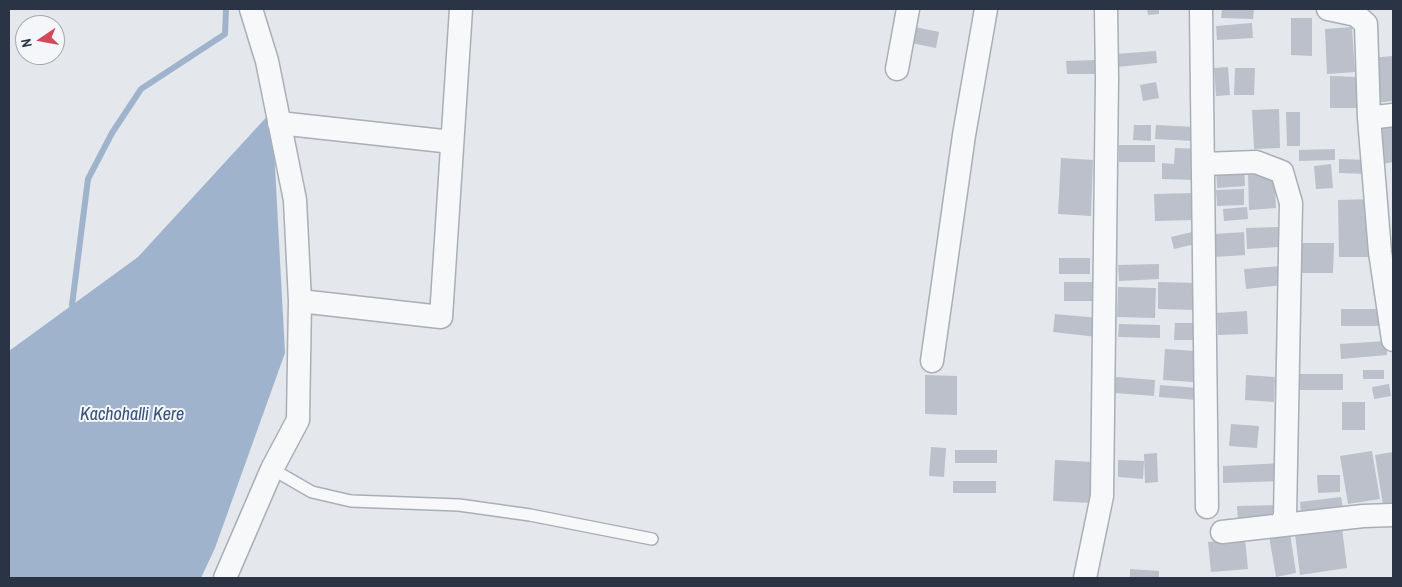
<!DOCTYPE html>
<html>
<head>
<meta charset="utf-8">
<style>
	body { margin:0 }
	#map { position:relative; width:1402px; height:587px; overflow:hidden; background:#e4e7ec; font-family:"Archivo Narrow",sans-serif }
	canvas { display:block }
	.frame { position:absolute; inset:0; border:10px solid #2b3445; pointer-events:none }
	.north { position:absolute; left:15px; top:15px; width:50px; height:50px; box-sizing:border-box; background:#f4f6f9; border:1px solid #a4a8b1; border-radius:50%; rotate:258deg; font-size:14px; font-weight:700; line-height:20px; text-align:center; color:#2b3445 }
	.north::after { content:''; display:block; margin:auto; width:18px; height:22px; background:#d1495b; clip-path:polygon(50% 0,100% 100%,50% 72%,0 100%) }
</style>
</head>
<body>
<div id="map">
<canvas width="1402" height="587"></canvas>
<div class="frame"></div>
<div class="north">N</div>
</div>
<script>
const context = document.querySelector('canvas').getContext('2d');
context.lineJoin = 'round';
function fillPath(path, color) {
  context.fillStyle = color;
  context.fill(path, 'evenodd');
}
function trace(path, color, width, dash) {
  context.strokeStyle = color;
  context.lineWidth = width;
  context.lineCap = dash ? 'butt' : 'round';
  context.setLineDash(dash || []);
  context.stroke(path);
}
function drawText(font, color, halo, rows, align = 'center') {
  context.font = font + ' "Archivo Narrow",sans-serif';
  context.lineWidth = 4;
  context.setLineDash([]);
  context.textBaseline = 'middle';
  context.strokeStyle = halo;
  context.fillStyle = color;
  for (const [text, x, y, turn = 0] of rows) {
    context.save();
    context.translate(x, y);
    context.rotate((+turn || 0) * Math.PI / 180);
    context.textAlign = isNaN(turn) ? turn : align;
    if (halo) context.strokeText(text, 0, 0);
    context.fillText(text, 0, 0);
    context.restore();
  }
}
const water = new Path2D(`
	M272 111 285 353 215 548 201 578H9V351L138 257Z`);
const stream = new Path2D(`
	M72 305 88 179 112 133 141 89 225 34 226 9`);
const building = new Path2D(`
	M1147 9H1159V14L1148 15Z
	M1222 9H1254L1253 19 1221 18Z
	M1291 18H1312V56L1291 55Z
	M1252 23 1253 38 1217 40 1216 26Z
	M915 27 939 32 936 48 911 43Z
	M1352 27 1355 72 1327 74 1325 29Z
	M1156 51 1157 63 1117 67 1116 54Z
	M1393 56V101L1375 103 1370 58Z
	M1095 60 1096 74H1067L1066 61Z
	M1228 67 1230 95 1216 96 1214 68Z
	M1235 68H1255L1254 95H1234Z
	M1330 76 1359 77V108H1330Z
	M1156 82 1159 98 1143 101 1140 85Z
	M1279 109 1280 148 1254 149 1252 110Z
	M1286 112H1300V146H1287Z
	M1393 122V162L1383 164 1373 127Z
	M1134 125H1151V141L1133 140Z
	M1156 125 1195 127 1194 141 1155 139Z
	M1119 145H1155V162H1119Z
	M1175 148 1198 149 1196 180 1162 179V163L1174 164Z
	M1335 149V160L1299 161V150Z
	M1061 158 1093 160 1091 216 1058 214Z
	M1339 159 1368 160 1367 174 1339 173Z
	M1331 164 1333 188 1316 189 1314 166Z
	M1244 166 1245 186 1217 188 1216 167Z
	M1274 169 1276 208 1249 210 1248 170Z
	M1244 189V205L1217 206 1216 190Z
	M1194 193 1195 220 1155 221 1154 194Z
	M1371 199 1372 257H1339L1338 200Z
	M1247 207 1248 219 1224 221 1223 209Z
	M1278 227 1279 247 1247 249 1246 228Z
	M1192 232 1195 244 1174 249 1171 237Z
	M1244 232 1245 255 1215 257 1214 234Z
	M1298 243H1334L1333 273H1297Z
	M1059 258H1090V274H1059Z
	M1159 264V279L1119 281 1118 265Z
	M1281 266 1283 285 1246 289 1244 269Z
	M1064 282H1097V301H1064Z
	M1158 282 1198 283 1197 310 1158 309Z
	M1118 287 1156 288 1155 318 1117 317Z
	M1341 309H1378V326H1341Z
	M1247 311 1248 334 1218 335 1217 313Z
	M1055 314 1099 318 1097 337 1053 332Z
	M1175 323H1194V340H1174Z
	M1119 324 1160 325V338L1118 337Z
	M1386 341 1387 355 1341 359 1340 344Z
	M1165 349 1195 351 1193 382 1163 380Z
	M1363 370H1384V379H1363Z
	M1299 374H1343V390H1299Z
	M925 375 957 376V415L925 414Z
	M1246 375 1275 377 1274 402 1245 400Z
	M1116 377 1155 380 1154 396 1115 393Z
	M1389 384 1391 396 1374 399 1372 387Z
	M1160 385 1198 388 1197 400 1159 397Z
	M1342 402H1365V430H1342Z
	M1231 424 1259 426 1257 448 1229 446Z
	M931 447 946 448 944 477 929 476Z
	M955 450H997V463H955Z
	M1372 451 1380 499 1348 504 1340 456Z
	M1393 452V504L1383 505 1375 455Z
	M1157 453 1158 482 1145 483 1144 454Z
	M1055 460 1094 462 1092 503 1053 501Z
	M1118 460 1144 461 1143 479 1118 477Z
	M1283 463 1284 481 1223 483V466Z
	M1317 475H1340V492L1318 493Z
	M953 481H996V493H953Z
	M1341 497 1343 510 1301 514 1300 502Z
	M1278 505 1279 520 1238 522 1237 506Z
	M1342 528 1347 568 1300 575 1295 534Z
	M1290 533 1296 573 1276 577 1269 536Z
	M1245 539 1248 569 1211 572 1208 542Z
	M1130 569 1159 571V578H1130Z`);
const service = new Path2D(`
	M272 469 312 492 351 501 459 505 530 515 652 539`);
const minor = new Path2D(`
	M1201 9 1207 507
	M1328 9 1356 15 1366 24 1369 118 1380 252 1393 340
	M897 69 908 9
	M1369 118 1393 115
	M279 123 452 142
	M1204 164 1256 162 1282 172 1291 203 1285 516 1281 524
	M300 301 441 317 461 9
	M932 361 964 135 986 9
	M1222 532 1363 516 1393 515
	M225 578 272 469 298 420 300 301 295 200 267 61 251 9
	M1085 578 1102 496 1107 78 1106 9`);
const waterNames = [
	["Kachohalli Kere",132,415]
];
fillPath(water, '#9fb4cc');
trace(stream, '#9fb4cc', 6);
fillPath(building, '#bbc0ca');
trace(service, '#a9aeb7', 14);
trace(minor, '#a9aeb7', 25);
trace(service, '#f7f8fa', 11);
trace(minor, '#f7f8fa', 22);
drawText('italic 18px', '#34527a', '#f4f6f9', waterNames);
</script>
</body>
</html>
